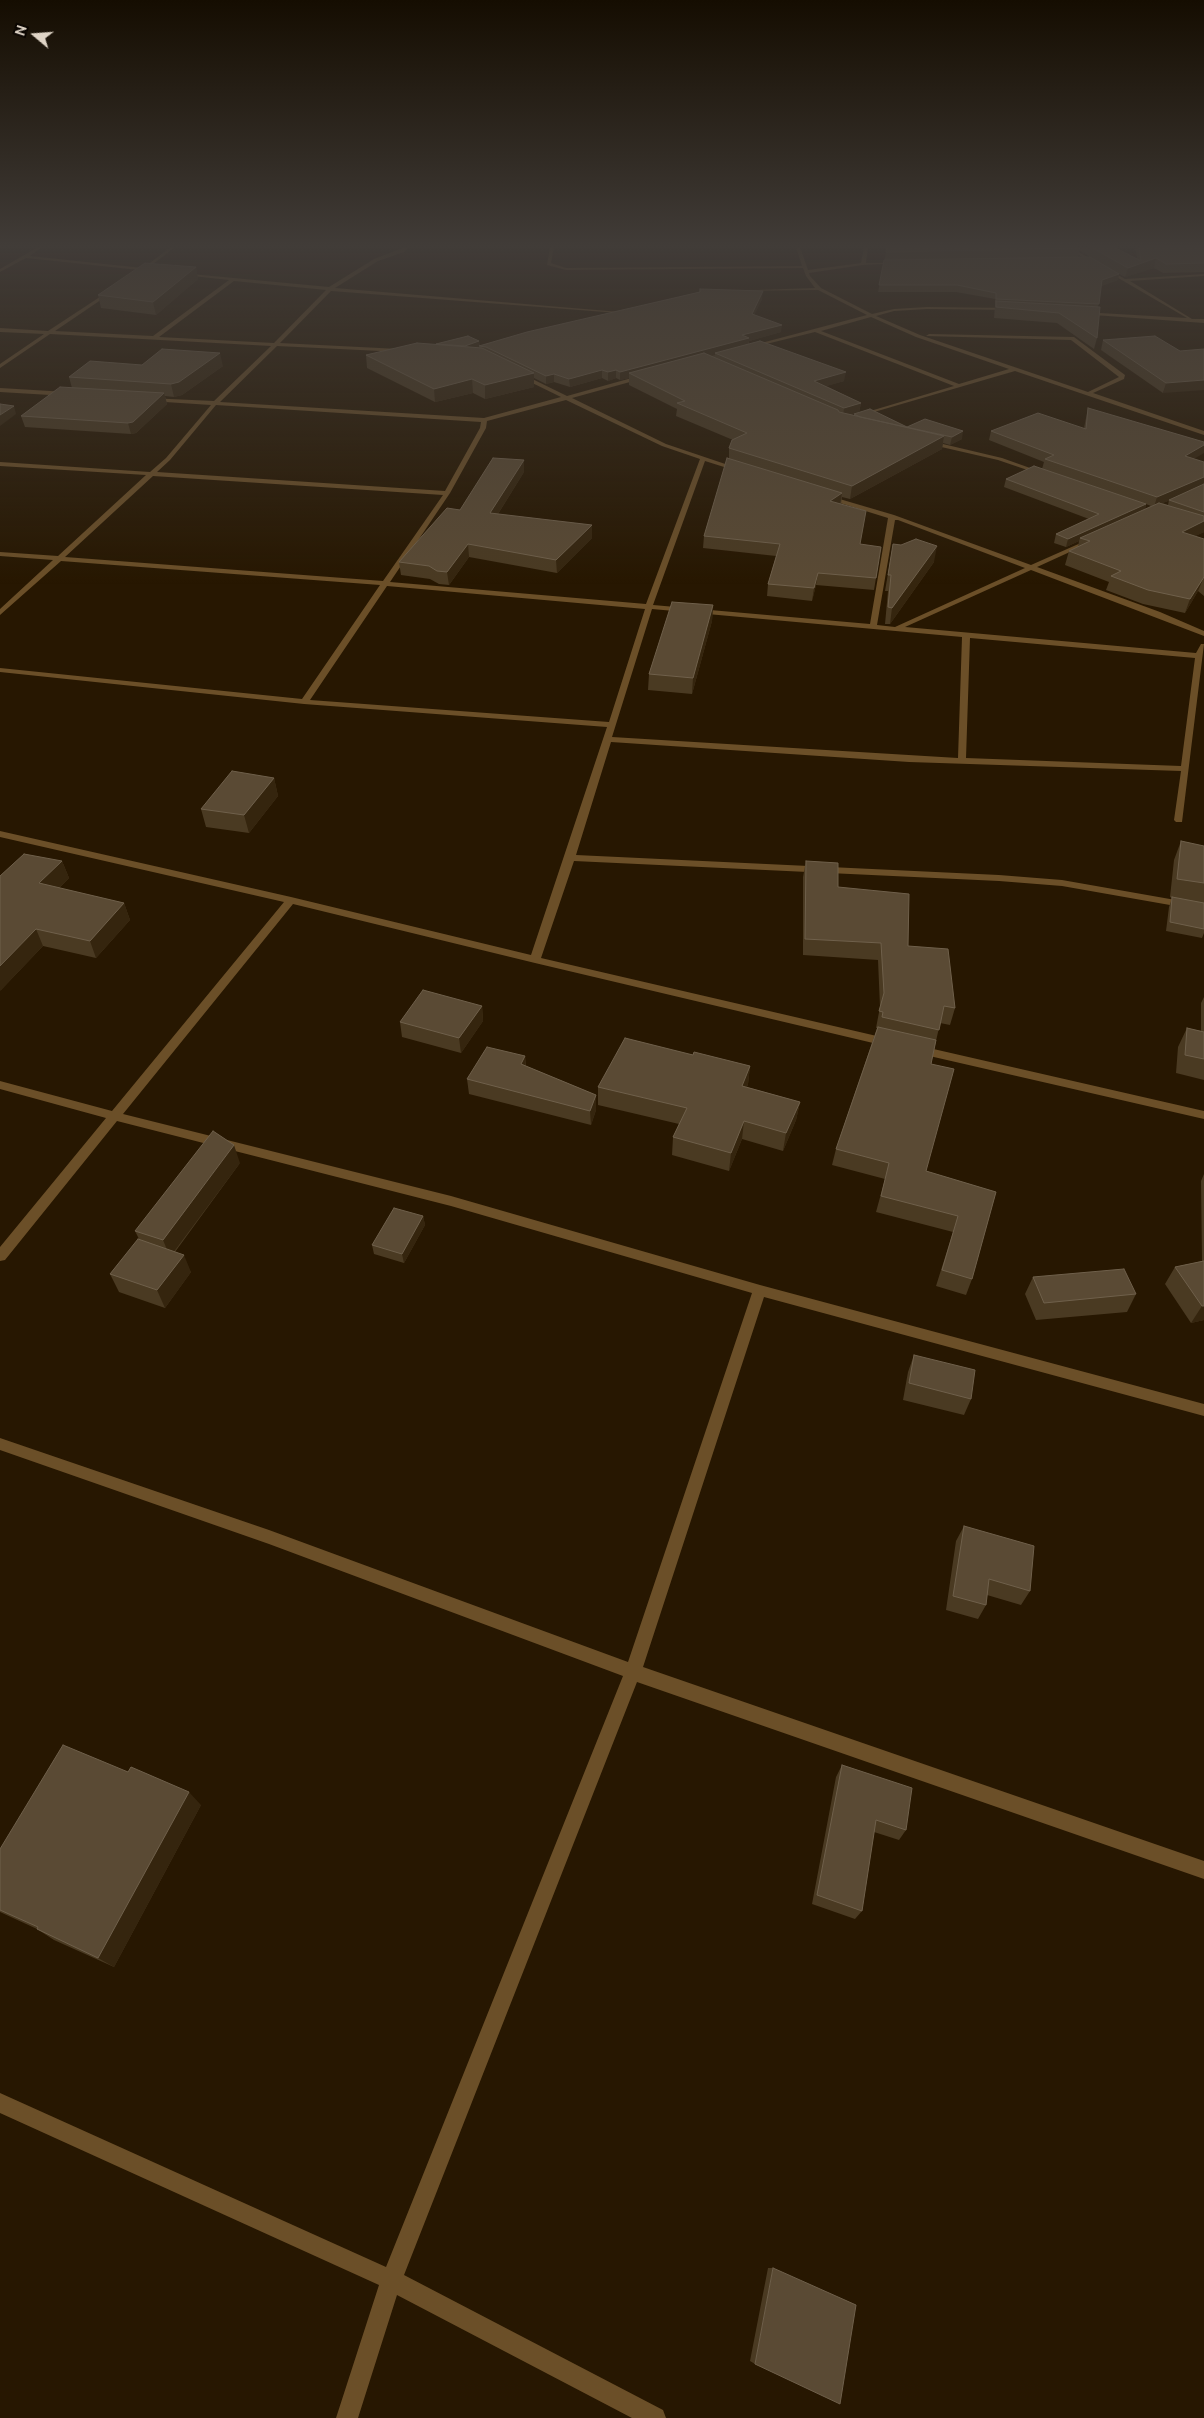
<!DOCTYPE html>
<html>
<head>
<meta charset="utf-8">
<style>
  body { margin:0 }
  #map { position:relative; width:1204px; height:2418px; overflow:hidden; background:#271701; font-family:Ubuntu,sans-serif }
  canvas { display:block }
  .north { position:absolute; left:10px; top:10px; width:50px; height:50px; -webkit-text-stroke:4px #0a0500; paint-order:stroke; rotate:288deg; font-size:14px; font-weight:700; line-height:20px; text-align:center; color:#dfd4c6 }
  .north::after { content:''; display:block; margin:auto; width:18px; height:22px; background:#dfd4c6; clip-path:polygon(50% 0,100% 100%,50% 72%,0 100%) }
</style>
</head>
<body>
<div id="map">
<canvas width="1204" height="2418"></canvas>
<div class="north">N</div>
</div>
<script>
const context = document.querySelector('canvas').getContext('2d');
context.lineJoin = 'round';
const poly = rows => new Path2D(rows.map(r => 'M' + r).join(''));
function fill(path, color) { context.fillStyle = color; context.fill(path, 'evenodd'); }
function stroke(path, color, width, dash) { context.strokeStyle = color; context.lineWidth = width; context.lineCap = dash ? 'butt' : 'round'; context.setLineDash(dash || []); context.stroke(path); }
fill(poly([
  [38,247,42,247,30,256,143,268,171,247,175,247,148,268,155,269,153,271,145,271,141,272,139,270,26,258,0,272,0,269,38,247],
  [405,247,409,247,404,252,378,261,335,288,620,312,618,313,331,291,280,343,399,349,401,352,277,346,220,402,484,418,561,397,518,376,518,374,522,374,567,396,646,374,648,377,572,398,666,444,743,470,740,472,705,461,653,605,870,624,888,518,824,498,823,497,826,495,894,515,1031,565,1092,538,1096,538,1096,540,1037,567,1160,612,1204,631,1204,636,1031,570,905,627,1196,653,1201,644,1204,644,1182,822,1176,822,1174,820,1181,771,909,762,611,742,576,855,999,875,1062,880,1204,905,1204,911,1062,886,999,881,574,861,541,958,894,1040,896,1043,890,1047,535,963,293,904,123,1114,451,1196,760,1285,1204,1404,1204,1416,764,1297,643,1667,1204,1861,1204,1879,637,1682,404,2275,663,2410,666,2418,632,2418,397,2295,358,2418,336,2418,379,2285,0,2113,0,2093,386,2267,623,1676,269,1544,0,1450,0,1438,269,1530,628,1662,752,1293,451,1206,117,1121,5,1260,0,1261,0,1247,106,1118,0,1089,0,1081,112,1111,284,902,0,837,0,831,291,897,531,955,607,727,304,704,0,672,0,668,302,699,380,585,61,561,0,615,0,609,53,560,0,556,0,552,58,556,146,475,0,466,0,462,150,472,166,458,211,405,150,401,148,398,214,401,271,346,50,334,0,368,0,364,44,334,0,332,0,328,48,331,112,289,114,291,55,331,153,336,229,280,183,275,181,273,329,287,374,259,405,247],
  [234,281,326,290,274,343,159,337,234,281],
  [566,400,662,446,700,459,646,604,390,582,450,493,486,428,487,421,566,400],
  [216,405,481,422,480,428,445,491,157,472,170,460,216,405],
  [153,476,443,495,383,581,65,557,153,476],
  [895,520,898,520,1025,568,895,627,877,625,895,520],
  [387,586,645,609,609,722,310,700,387,586],
  [652,609,962,637,958,758,612,737,652,609],
  [970,638,1195,658,1181,766,966,758,970,638],
  [550,247,554,247,551,263,566,268,802,266,796,247,800,247,808,270,861,263,864,247,868,247,866,263,903,263,863,265,809,273,810,276,821,288,872,314,894,309,927,307,1014,308,1012,310,927,309,894,311,876,316,920,335,1088,392,1119,377,1071,340,926,336,929,334,1074,337,1125,375,1124,379,1093,393,1204,431,1204,435,1015,371,857,417,857,415,954,386,815,332,750,348,750,346,867,315,818,290,727,291,815,288,806,276,803,268,566,270,547,265,550,247],
  [871,317,916,337,1009,369,959,384,821,331,871,317],
  [1065,247,1070,247,1125,279,1204,274,1204,276,1130,281,1192,319,1204,319,1204,323,1080,314,1082,312,1187,318,1065,247],
  [709,291,707,293,661,303,659,302,709,291],
  [0,388,67,392,70,394,67,396,0,392,0,388],
  [926,440,1002,458,1047,474,1042,475,998,460,924,443,926,440],
  [916,1045,1204,1111,1204,1119,912,1052,910,1049,916,1045]
]), '#6b4f28');
fill(poly([
  [887,247,1114,247,1137,259,1135,247,1204,247,1204,272,1163,273,1154,268,1125,277,1119,274,1118,280,1101,286,1098,307,1097,338,1094,349,1057,323,994,318,995,305,995,299,956,292,878,292],
  [1079,250,1090,257,1078,257],
  [196,267,198,279,156,315,101,308,98,295],
  [700,289,762,299,754,315,781,332,749,341,749,344,844,381,826,386,861,403,859,412,851,415,854,415,854,414,907,427,962,439,950,445,943,443,942,449,850,499,842,497,841,504,860,544,881,547,874,590,816,585,812,601,767,596,768,584,776,556,703,548,704,536,729,458,729,448,733,440,676,416,677,409,629,385,629,378,620,380,616,378,608,381,602,378,570,387,554,382,546,384,534,378,534,387,485,399,473,393,435,402,367,368,366,355,436,344,479,341,480,348,479,346,699,292],
  [1103,340,1180,351,1163,393,1101,350],
  [142,365,223,366,182,395,174,397,165,396,167,404,136,433,131,434,25,427,21,416,72,388,69,377],
  [1088,408,1194,459,1204,462,1204,532,1195,536,1204,539,1204,596,1198,591,1185,613,1143,604,1106,590,1109,582,1065,565,1069,551,1078,547,1079,541,1066,547,1054,543,1056,534,1089,519,1004,487,1006,479,1042,469,1044,462,989,440,991,431,1084,428],
  [1169,500,1168,505,1162,503,1171,500],
  [1146,504,1151,506,1145,509],
  [524,472,498,514,592,538,557,573,469,557,449,585,439,584,430,579,401,575,399,562,460,510],
  [893,544,934,562,890,624,885,624,888,591,885,591],
  [713,605,712,621,692,694,648,690,649,674],
  [274,778,278,796,249,833,206,827,201,809],
  [1181,841,1204,846,1204,933,1202,938,1166,931,1169,907,1172,898,1170,897,1174,860],
  [62,861,69,878,59,888,124,903,130,920,96,958,43,946,0,991],
  [806,861,838,887,908,946,955,1008,950,1025,940,1023,931,1064,926,1171,996,1192,972,1279,966,1295,936,1286,953,1232,876,1212,885,1179,832,1165,836,1149,877,1028,876,1028,880,1007,878,960,803,955,803,877],
  [1204,997,1204,1080,1176,1073,1178,1047,1187,1028,1201,1031,1201,1003],
  [482,1006,483,1021,461,1053,402,1037,400,1022],
  [693,1055,750,1066,748,1084,747,1087,800,1102,796,1120,783,1151,742,1139,729,1171,672,1155,673,1137,679,1124,598,1105,598,1087],
  [525,1056,526,1066,596,1095,596,1110,591,1125,469,1094,467,1079],
  [240,1163,175,1252,191,1272,165,1308,119,1292,110,1274,139,1239,135,1231],
  [1204,1174,1204,1320,1191,1323,1165,1284,1175,1267,1202,1261,1201,1181],
  [423,1216,425,1225,404,1263,374,1254,372,1245],
  [1033,1277,1136,1294,1127,1312,1036,1320,1025,1294],
  [914,1355,971,1399,964,1415,903,1400,908,1372],
  [964,1526,1030,1591,1021,1605,987,1595,986,1605,978,1619,946,1610,956,1541],
  [842,1765,906,1830,899,1840,874,1832,862,1911,855,1919,812,1904,836,1777],
  [201,1805,114,1967,54,1940,37,1929,0,1912,0,1849],
  [768,2268,773,2268,755,2364,750,2361]
]), '#4a3a22');
fill(poly([
  [1156,258,1154,268,1125,277,1128,268],
  [196,267,198,279,156,315,153,302],
  [1119,274,1118,280,1100,286,1102,280],
  [763,291,762,299,751,321,752,314],
  [782,325,781,332,749,341,748,346,715,353,715,355,636,376,629,373,629,378,620,380,620,372,742,335],
  [479,341,479,348,465,346],
  [220,353,223,366,182,395,174,397,171,384],
  [602,370,602,378,570,387,569,379],
  [616,370,616,378,608,381,608,372],
  [846,372,844,381,813,390,814,381],
  [534,373,534,387,485,399,485,385],
  [554,374,554,382,546,384,546,376],
  [472,379,473,393,435,402,434,389],
  [1204,380,1204,390,1163,393,1166,383],
  [164,393,167,404,136,433,131,434,128,423],
  [861,403,859,412,843,417,844,408],
  [14,406,16,414,0,426,0,415],
  [963,431,962,439,950,445,952,437],
  [944,436,942,449,850,499,852,486],
  [1204,445,1204,453,1182,466,1185,456],
  [524,460,524,472,491,525,490,513],
  [1204,477,1204,485,1154,507,1157,497],
  [842,493,840,505,830,501],
  [1146,504,1144,512,1080,538,1079,541,1066,547,1068,539],
  [1204,521,1204,532,1177,545,1182,532],
  [592,525,592,538,557,573,556,560],
  [468,544,469,557,449,585,447,572],
  [937,546,934,562,890,624,892,608],
  [818,573,816,585,812,601,814,588],
  [1204,577,1198,591,1185,613,1190,599],
  [713,605,712,621,692,694,693,678],
  [274,778,278,796,249,833,244,815],
  [62,861,69,878,46,900,39,883],
  [124,903,130,920,96,958,90,941],
  [36,929,43,946,0,991,0,966],
  [482,1006,483,1021,461,1053,459,1038],
  [525,1056,526,1071,521,1064],
  [750,1066,748,1084,740,1104,742,1086],
  [596,1095,596,1110,591,1125,590,1111],
  [800,1102,796,1120,783,1151,786,1133],
  [744,1121,742,1139,729,1171,731,1153],
  [234,1145,240,1163,170,1257,163,1240],
  [423,1216,425,1225,404,1263,402,1254],
  [184,1255,191,1272,165,1308,157,1290],
  [1202,1306,1204,1306,1204,1320,1191,1323],
  [189,1792,201,1805,114,1967,98,1958]
]), '#35250e');
const building = poly([
  [887,247,1078,247,1080,248,886,252,887,247],
  [1091,247,1114,247,1141,261,1139,247,1204,247,1204,263,1166,264,1156,258,1128,268,1091,247],
  [1090,257,1119,274,1102,280,1099,304,996,299,996,293,957,285,879,285,884,260,1090,257],
  [145,263,196,267,153,302,98,295,145,263],
  [700,289,763,291,752,314,782,325,742,335,749,338,620,372,616,370,608,372,602,370,569,379,554,374,546,376,486,347,479,346,527,332,700,292,700,289],
  [996,301,1100,307,1097,338,1059,313,996,307,996,301],
  [468,336,479,341,465,346,436,344,468,336],
  [1155,336,1180,351,1204,349,1204,380,1166,383,1103,340,1155,336],
  [760,341,846,372,814,381,861,403,844,408,715,353,760,341],
  [417,343,482,348,534,373,485,385,472,379,434,389,366,355,417,343],
  [162,349,220,353,179,382,171,384,69,377,90,361,142,365,162,349],
  [704,353,838,410,839,412,944,436,852,486,729,448,732,440,747,433,677,403,685,401,629,373,704,353],
  [60,387,164,393,133,422,128,423,21,416,60,387],
  [0,404,14,406,0,415,0,404],
  [1088,408,1204,442,1204,445,1185,456,1204,462,1204,477,1157,497,1045,459,1054,455,991,431,1038,413,1086,429,1088,408],
  [870,409,907,427,925,419,963,431,952,437,860,417,854,414,870,409],
  [493,458,524,460,490,513,592,525,556,560,468,544,447,572,437,571,429,566,399,562,447,508,460,510,493,458],
  [727,458,842,493,830,501,866,511,860,544,881,547,876,578,818,573,814,588,768,584,780,544,704,536,727,458],
  [1034,466,1146,504,1068,539,1056,534,1099,514,1006,479,1034,466],
  [1204,484,1204,512,1169,500,1204,484],
  [1159,503,1204,516,1204,521,1182,532,1204,539,1204,578,1204,577,1190,599,1148,590,1111,576,1121,571,1069,551,1090,541,1080,538,1159,503],
  [916,539,937,546,892,608,888,607,891,575,888,575,893,544,901,545,916,539],
  [672,602,713,605,693,678,649,674,672,602],
  [232,771,274,778,244,815,201,809,232,771],
  [1181,841,1204,846,1204,883,1177,879,1181,841],
  [24,854,62,861,39,883,124,903,90,941,36,929,0,966,0,876,24,854],
  [806,861,838,863,838,887,909,894,908,946,948,949,955,1008,944,1006,939,1030,882,1017,883,1012,879,1011,884,993,881,943,805,939,806,861],
  [1172,897,1204,903,1204,929,1170,922,1172,897],
  [423,990,482,1006,459,1038,400,1022,423,990],
  [878,1027,936,1040,931,1064,954,1069,926,1171,996,1192,972,1279,942,1270,958,1216,881,1196,889,1163,836,1149,878,1027],
  [1187,1028,1204,1032,1204,1059,1185,1055,1187,1028],
  [625,1038,693,1055,694,1052,750,1066,742,1086,800,1102,786,1133,744,1121,731,1153,673,1137,687,1108,598,1087,625,1038],
  [487,1047,525,1056,521,1064,596,1095,590,1111,467,1079,487,1047],
  [213,1131,234,1145,163,1240,135,1231,213,1131],
  [394,1208,423,1216,402,1254,372,1245,394,1208],
  [138,1239,184,1255,157,1290,110,1274,138,1239],
  [1204,1261,1204,1306,1202,1306,1175,1267,1204,1261],
  [1124,1269,1136,1294,1044,1303,1033,1277,1124,1269],
  [914,1355,975,1370,971,1399,909,1383,914,1355],
  [964,1526,1034,1546,1030,1591,989,1579,986,1605,953,1596,964,1526],
  [63,1745,128,1772,131,1767,189,1792,98,1958,37,1929,38,1927,0,1910,0,1849,63,1745],
  [842,1765,912,1788,906,1830,876,1820,862,1911,817,1895,842,1765],
  [773,2268,856,2305,840,2404,755,2364,773,2268]
]);
fill(building, '#5a4a34');
stroke(building, '#6f604b', 1);
const sky = context.createLinearGradient(0, 0, 0, 585);
sky.addColorStop(0, '#150d01');
sky.addColorStop(0.42, '#413c38');
sky.addColorStop(1, '#413c3800');
context.fillStyle = sky;
context.fillRect(0, 0, 1204, 585);
</script>
</body>
</html>
